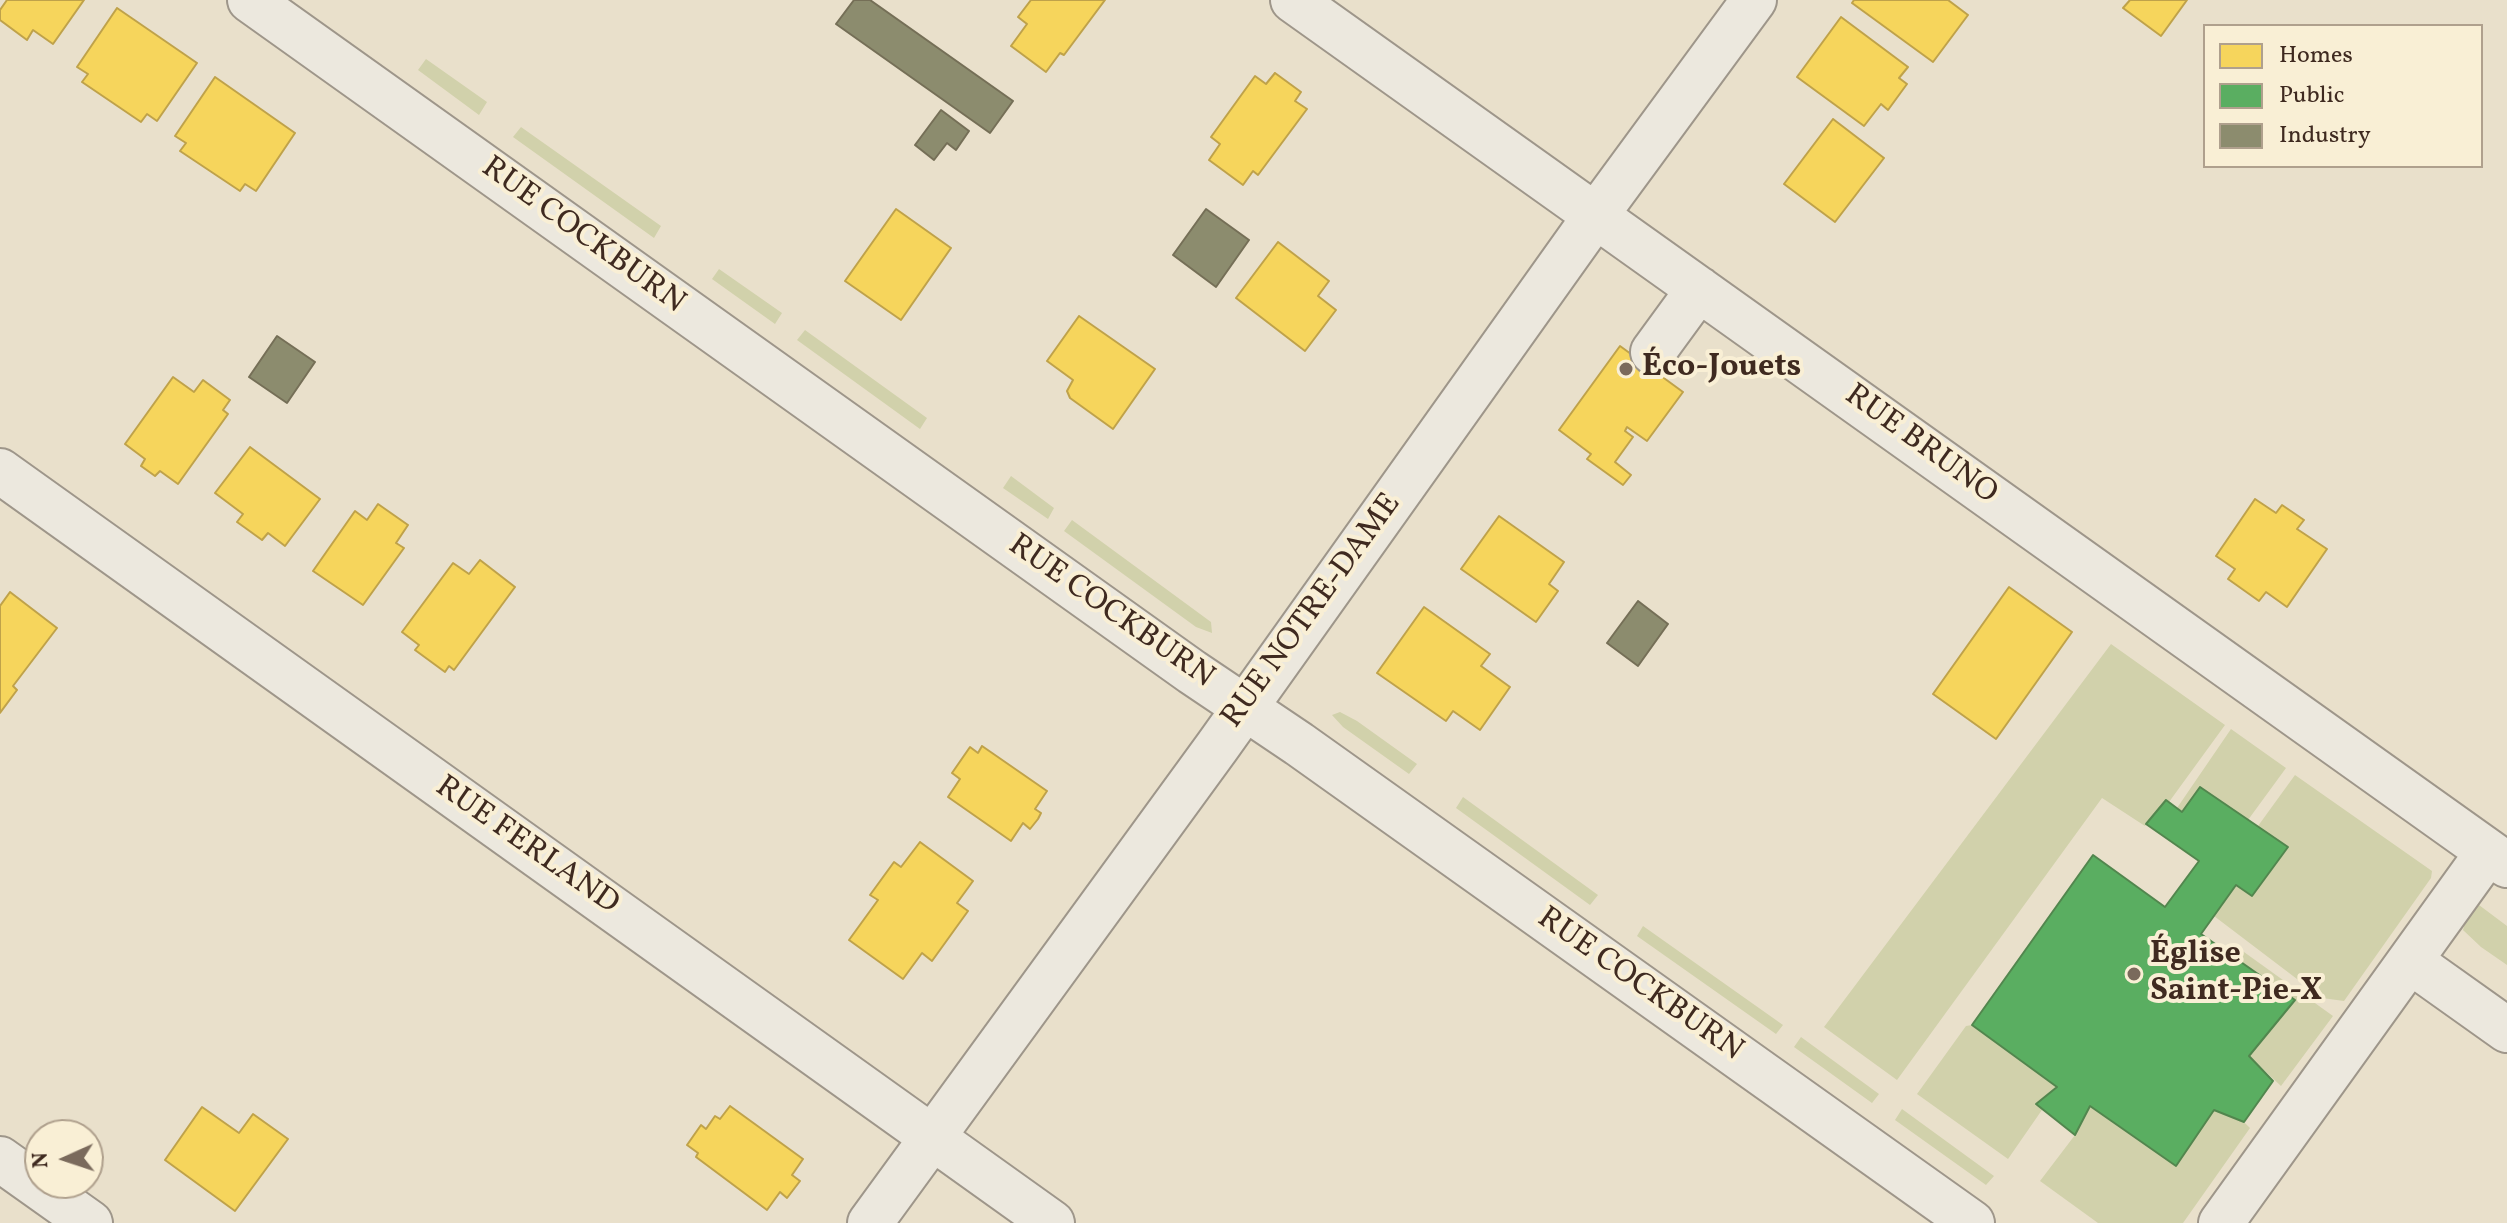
<!DOCTYPE html>
<html>
<head>
<meta charset="utf-8">
<style>
  body { margin:0 }
  #map { position:relative; width:2507px; height:1223px; overflow:hidden; background:#e9e0cb; font-family:Vollkorn,serif }
  canvas { display:block }
  .legend { position:absolute; left:2203px; top:24px; width:280px; height:144px; box-sizing:border-box; background:#f9efd5; border:2px solid #afa08d; margin:0; padding:10px 14px; list-style:none; font-size:24px; color:#3f2a20 }
  .legend li { display:flex; align-items:center; gap:16px; height:40px }
  .legend b { width:40px; border:2px solid #afa08d }
  .north { position:absolute; left:24px; top:1119px; width:80px; height:80px; box-sizing:border-box; background:#f9efd5; border:2px solid #afa08d; border-radius:50%; rotate:267deg; font-size:22px; font-weight:700; line-height:32px; text-align:center; color:#3f2a20 }
  .north::after { content:''; display:block; margin:auto; width:28px; height:36px; background:#7a6a5c; clip-path:polygon(50% 0,100% 100%,50% 72%,0 100%) }
</style>
</head>
<body>
<div id="map">
<canvas width="2507" height="1223"></canvas>
<ul class="legend">
<li><b style="height:22px;background:#f6d55c"></b>Homes</li>
<li><b style="height:22px;background:#5aae61"></b>Public</li>
<li><b style="height:22px;background:#8c8c6e"></b>Industry</li>
</ul>
<div class="north">N</div>
</div>
<script>
const context = document.querySelector('canvas').getContext('2d');
context.lineJoin = 'round';
function fill(path, color) { context.fillStyle = color; context.fill(path, 'evenodd'); }
const poly = rows => new Path2D(rows.map(r => 'M' + r).join(''));
function stroke(path, color, width, dash) { context.strokeStyle = color; context.lineWidth = width; context.lineCap = dash ? 'butt' : 'round'; context.setLineDash(dash || []); context.stroke(path); }
function label(font, color, halo, rows, align = 'center') {
  context.font = font + ' Vollkorn,serif'; context.lineWidth = 8; context.setLineDash([]); context.textBaseline = 'middle'; context.strokeStyle = halo; context.fillStyle = color; for (const [text, x, y, turn = 0] of rows) {
    context.save(); context.translate(x, y); context.rotate((+turn || 0) * Math.PI / 180); context.textAlign = isNaN(turn) ? turn : align; if (halo) context.strokeText(text, 0, 0); context.fillText(text, 0, 0); context.restore();
  }
}
fill(poly([
  [426,59,487,102,479,115,418,70],
  [521,127,661,226,654,238,513,137],
  [719,269,782,313,775,324,712,279],
  [805,330,927,418,920,429,797,340],
  [1011,476,1054,508,1048,519,1003,488],
  [1072,520,1211,622,1212,633,1196,627,1064,531],
  [2111,644,2225,725,2169,802,2165,801,2145,826,2102,798,1897,1080,1824,1027],
  [1340,712,1357,721,1417,764,1409,774,1343,727,1332,715],
  [2231,729,2286,768,2248,820,2201,788,2182,812,2177,808],
  [2295,775,2432,871,2431,878,2344,1001,2322,998,2214,916,2236,885,2253,895,2288,848,2258,826],
  [1463,797,1598,895,1590,905,1456,808],
  [2479,905,2507,926,2507,965,2481,947,2463,930,2465,923],
  [1643,926,1783,1025,1776,1034,1637,936],
  [2237,947,2333,1016,2281,1086,2249,1056,2294,1000,2223,949],
  [1972,1025,2057,1087,2036,1103,2044,1107,2008,1159,1917,1094,1966,1026],
  [1801,1037,1879,1094,1872,1103,1794,1047],
  [2090,1106,2176,1165,2214,1110,2244,1122,2250,1128,2183,1223,2098,1223,2040,1181,2075,1135],
  [1902,1109,1994,1176,1986,1185,1895,1120]
]), '#d1d1ab');
const homes = poly([
  [7,0,84,0,53,44,33,30,27,40,0,20,0,10,7,0],
  [1031,0,1105,0,1064,55,1060,53,1046,72,1011,46,1027,24,1018,17,1031,0],
  [1854,0,1948,0,1968,15,1933,62,1852,3,1854,0],
  [2130,0,2187,0,2161,36,2123,8,2130,0],
  [117,8,197,63,157,121,147,114,141,122,82,82,88,74,77,67,117,8],
  [1841,17,1908,67,1899,78,1907,84,1888,110,1881,104,1864,126,1797,77,1841,17],
  [1275,73,1301,92,1295,101,1307,109,1258,175,1253,171,1243,185,1209,160,1220,144,1211,137,1255,76,1266,84,1275,73],
  [215,77,295,133,256,191,245,184,240,191,180,151,186,143,175,136,215,77],
  [1833,119,1884,158,1835,222,1784,184,1833,119],
  [896,209,951,248,901,320,845,281,896,209],
  [1278,242,1329,281,1318,296,1336,310,1305,351,1236,298,1278,242],
  [1079,316,1155,369,1113,429,1070,398,1067,391,1073,380,1047,361,1079,316],
  [1620,346,1683,392,1647,441,1627,427,1625,431,1633,437,1615,462,1631,475,1623,485,1587,459,1591,454,1559,430,1620,346],
  [173,377,194,392,203,380,230,400,223,410,228,414,178,484,160,471,155,476,141,466,145,459,125,444,173,377],
  [250,447,320,499,285,546,268,533,262,540,244,527,237,522,243,514,215,493,250,447],
  [2255,499,2276,513,2282,505,2304,520,2297,529,2327,549,2287,607,2266,592,2259,601,2228,579,2235,569,2216,556,2255,499],
  [378,504,408,525,396,543,404,548,363,605,313,571,355,511,367,520,378,504],
  [1499,516,1564,562,1549,584,1558,591,1536,622,1461,569,1499,516],
  [480,560,515,587,454,670,449,666,445,672,415,650,419,645,402,632,453,563,469,574,480,560],
  [2009,587,2072,632,1996,739,1933,694,2009,587],
  [10,592,57,628,13,686,17,690,0,713,0,606,10,592],
  [1424,607,1490,654,1481,666,1510,687,1480,730,1453,711,1446,721,1377,673,1424,607],
  [982,746,1047,791,1035,809,1041,813,1038,819,1030,829,1023,823,1011,841,948,797,960,779,952,773,970,747,978,753,982,746],
  [920,842,973,881,957,903,968,911,932,961,922,953,903,979,849,940,878,900,870,895,894,862,901,867,920,842],
  [730,1106,803,1159,792,1175,800,1181,787,1198,780,1192,767,1210,696,1157,698,1153,687,1145,701,1125,706,1129,715,1116,720,1119,730,1106],
  [202,1107,239,1133,253,1114,288,1139,235,1211,165,1160,202,1107]
]);
fill(homes, '#f6d55c');
stroke(homes, '#bfa24a', 2);
const public = poly([
  [2200,787,2288,847,2252,896,2236,885,2201,934,2295,1000,2249,1056,2273,1081,2244,1122,2214,1110,2176,1166,2090,1106,2075,1135,2036,1104,2057,1087,1972,1025,2093,855,2165,907,2199,861,2146,824,2166,800,2182,812,2200,787]
]);
fill(public, '#5aae61');
stroke(public, '#52864e', 2);
const industry = poly([
  [854,0,870,0,1013,101,990,133,836,24,854,0],
  [941,110,969,131,956,150,947,143,934,160,915,145,941,110],
  [1206,209,1249,240,1216,287,1173,255,1206,209],
  [277,336,315,362,287,403,249,377,277,336],
  [1638,601,1668,624,1638,666,1607,643,1638,601]
]);
fill(industry, '#8c8c6e');
stroke(industry, '#756f57', 2);
const minor = poly([
  [250,0,1192,672,1299,744,1972,1223],
  [1293,0,2507,865],
  [1653,352,1699,289],
  [0,471,1052,1223],
  [2410,961,2507,1030],
  [0,1159,90,1223],
  [870,1223,1217,747,1596,215,1754,0],
  [2221,1223,2488,852]
]);
stroke(minor, '#9e968a', 48);
stroke(minor, '#ece8de', 44);
for (const [x, y, r, color] of [
  [1626,369,8,"#7a6a5c"],
  [2134,974,8,"#7a6a5c"]
]) { const dot = new Path2D(); dot.arc(x, y, r, 0, 2 * Math.PI); context.fillStyle = color; context.fill(dot); stroke(dot, '#f9efd5', 3); }
label('32px', '#3f2a20', '#f9efd5', [
  ["RUE COCKBURN",582,237,36],
  ["RUE BRUNO",1920,446,36],
  ["RUE NOTRE-DAME",1313,612,-54],
  ["RUE COCKBURN",1110,613,35],
  ["RUE FERLAND",526,847,35],
  ["RUE COCKBURN",1639,986,35]
]);
label('bold 32px', '#3f2a20', '#f9efd5', [
  ["Éco-Jouets",1642,369],
  ["Église",2150,956],
  ["Saint-Pie-X",2150,993]
], 'left');
</script>
</body>
</html>
